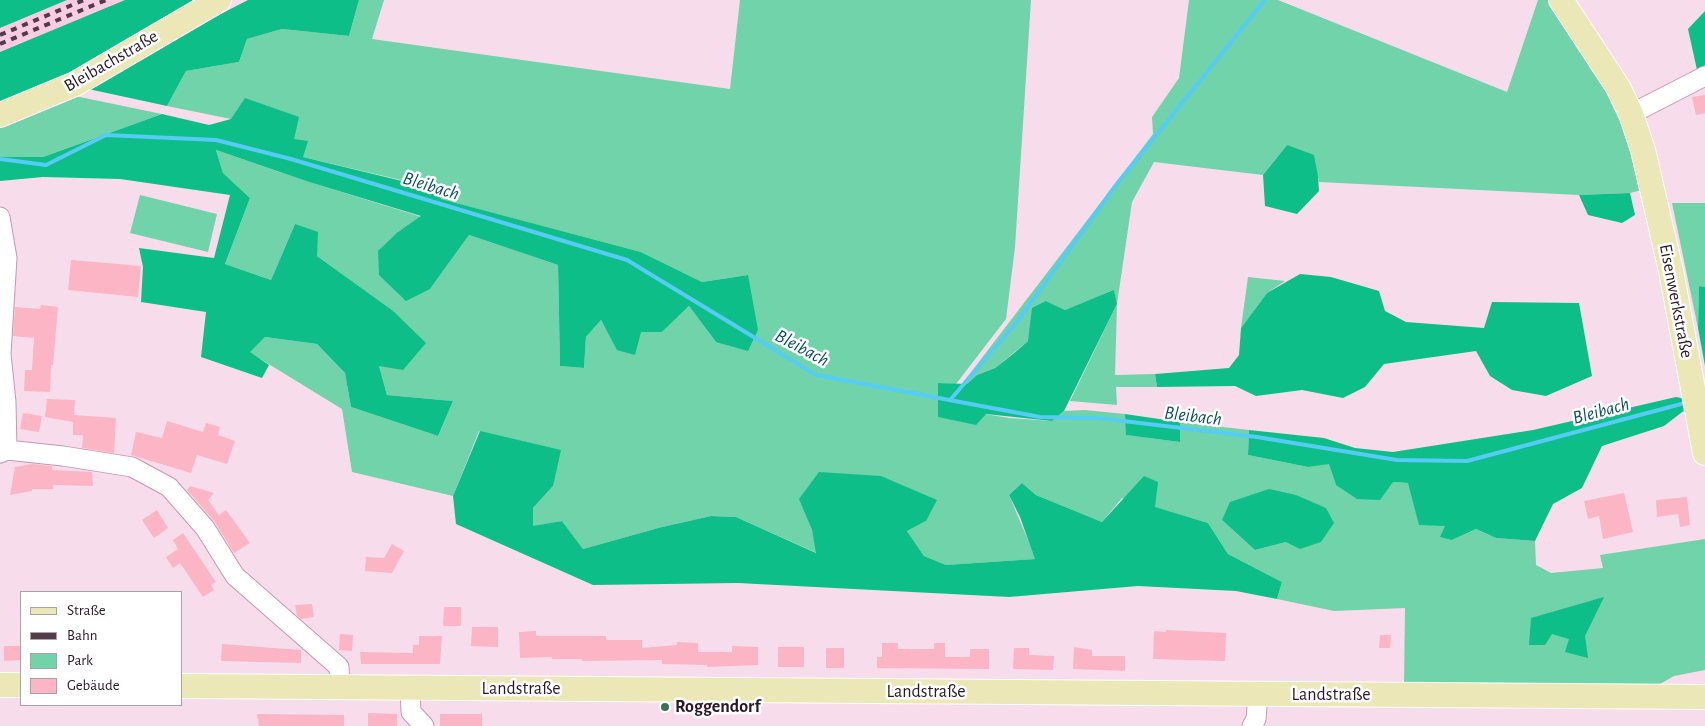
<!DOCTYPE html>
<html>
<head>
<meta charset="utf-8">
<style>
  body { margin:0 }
  #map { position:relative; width:1705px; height:726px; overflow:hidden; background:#f7ddeb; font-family:"Alegreya Sans",sans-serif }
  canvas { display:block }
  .legend { position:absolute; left:20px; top:591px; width:162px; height:115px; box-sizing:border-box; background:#fff; border:1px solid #aba2a8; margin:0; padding:6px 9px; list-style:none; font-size:15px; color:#2e1725 }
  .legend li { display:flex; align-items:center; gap:10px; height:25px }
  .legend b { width:25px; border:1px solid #aba2a8 }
</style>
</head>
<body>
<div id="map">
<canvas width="1705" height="726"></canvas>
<ul class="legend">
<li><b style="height:6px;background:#ece7b6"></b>Straße</li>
<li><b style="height:6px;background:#523a48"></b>Bahn</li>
<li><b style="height:14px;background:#70d3a9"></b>Park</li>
<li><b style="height:14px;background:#fcb5c5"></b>Gebäude</li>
</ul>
</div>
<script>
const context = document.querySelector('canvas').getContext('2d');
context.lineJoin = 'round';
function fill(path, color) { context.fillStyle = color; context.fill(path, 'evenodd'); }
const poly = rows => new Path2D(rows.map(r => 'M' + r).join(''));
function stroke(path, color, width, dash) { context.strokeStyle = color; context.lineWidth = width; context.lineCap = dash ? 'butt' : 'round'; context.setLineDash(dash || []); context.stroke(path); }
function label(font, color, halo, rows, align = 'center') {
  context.font = font + ' "Alegreya Sans",sans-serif'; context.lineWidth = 5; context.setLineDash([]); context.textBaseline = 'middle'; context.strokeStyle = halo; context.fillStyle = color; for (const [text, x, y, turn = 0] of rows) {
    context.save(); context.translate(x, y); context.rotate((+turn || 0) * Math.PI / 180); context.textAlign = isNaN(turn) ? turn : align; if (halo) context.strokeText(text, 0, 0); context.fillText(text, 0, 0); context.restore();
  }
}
fill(poly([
  [67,0,125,0,0,52,0,28]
]), '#f8cde4');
fill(poly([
  [359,0,384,0,372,39,730,89,740,0,1031,0,1015,247,1006,319,956,384,938,383,985,414,1009,418,1052,421,1064,411,1085,410,1125,414,1127,435,1180,442,1180,422,1249,430,1248,455,1308,467,1329,463,1336,485,1393,482,1408,483,1445,526,1452,540,1476,529,1496,538,1535,541,1536,565,1551,573,1603,568,1600,555,1705,539,1705,670,1674,676,1660,684,1633,686,1404,687,1405,608,1334,611,1277,599,1282,582,1228,554,1208,523,1122,498,1102,522,1036,495,1022,483,1009,495,1036,559,946,565,924,556,907,531,926,521,800,499,812,530,817,553,736,517,711,516,662,527,583,549,562,521,532,527,533,508,553,486,479,431,453,496,352,472,342,409,249,352,265,337,317,344,345,373,351,407,438,436,453,401,387,395,379,366,392,310,317,256,295,224,271,280,225,264,250,198,223,173,216,150,309,182,422,217,398,232,430,289,469,235,558,265,560,366,584,368,586,337,601,320,617,349,641,332,662,332,689,306,716,342,748,275,702,282,641,252,440,199,435,188,303,157,294,139,231,119,167,106,186,71,239,62,247,39,282,29,349,36],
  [1222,520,1321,542,1286,542,1255,550],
  [1189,0,1278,0,1507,92,1538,0,1551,0,1620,108,1646,189,1630,193,1579,195,1319,182,1318,176,1287,145,1263,175,1154,162,1132,202,1117,304,1115,375,1155,374,1157,387,1116,387,1117,405,1070,401,1117,304,1114,291,1065,310,1046,301,1028,341,995,368,977,375,967,384,962,384,1153,134,1152,117,1179,78],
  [70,95,162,114,43,157,0,157,0,126],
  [140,195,217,214,208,252,130,233],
  [1672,203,1705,203,1705,287,1699,286,1698,328],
  [1248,277,1285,281,1267,293,1241,328]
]), '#70d3a9');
fill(poly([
  [0,0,67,0,0,28],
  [125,0,194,0,89,63,26,94,0,102,0,52],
  [248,0,359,0,349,36,282,29,247,39,239,62,186,71,167,106,79,87],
  [1705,11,1705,65,1697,70,1688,29],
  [245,98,299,117,294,139,308,141,303,157,435,189,441,199,641,252,702,282,748,275,758,330,748,351,716,342,689,306,662,332,641,332,635,355,617,350,601,320,586,337,584,368,560,366,558,265,469,235,430,289,406,301,379,275,378,251,398,232,421,216,309,182,216,150,223,173,250,198,225,264,271,280,295,224,318,232,317,256,392,310,426,343,403,370,379,366,387,395,453,401,438,436,351,407,345,373,317,344,265,337,250,352,269,365,262,378,201,357,206,312,141,302,143,267,139,248,214,258,230,195,120,179,43,177,0,181,0,157,43,157,162,114,209,125,231,119],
  [1287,145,1314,155,1318,176,1319,191,1297,214,1265,206,1263,175],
  [1630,193,1635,215,1622,223,1588,215,1579,195],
  [1300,274,1331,277,1379,291,1385,311,1406,322,1484,328,1492,302,1579,303,1592,376,1546,396,1512,390,1490,376,1476,351,1384,364,1365,387,1343,398,1302,390,1256,396,1235,386,1157,387,1155,374,1229,368,1239,355,1241,328,1267,293],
  [1699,286,1705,287,1705,366,1698,328],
  [1114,290,1117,304,1064,411,1052,421,986,414,976,425,938,417,938,383,967,384,977,375,995,368,1013,354,1028,341,1032,308,1046,301,1065,310],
  [1676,397,1686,399,1690,406,1664,426,1602,446,1582,488,1553,504,1535,541,1496,538,1476,529,1452,540,1440,537,1445,526,1419,525,1408,483,1393,482,1380,500,1357,499,1336,485,1329,464,1308,467,1248,455,1249,430,1324,438,1355,448,1393,452,1533,430],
  [1125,414,1180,422,1180,442,1126,435],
  [480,431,561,450,553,486,533,508,533,526,562,521,583,549,662,527,711,516,736,517,816,553,812,530,799,499,819,472,881,476,937,500,926,521,907,531,924,556,946,565,1035,559,1020,517,1009,495,1022,483,1036,495,1102,522,1144,476,1158,482,1155,507,1208,523,1228,554,1282,582,1277,599,1236,591,1138,586,1009,597,738,583,593,585,456,524,453,496],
  [1269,489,1296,495,1326,508,1334,523,1321,542,1300,549,1286,542,1255,550,1222,520,1230,502],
  [1604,597,1585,636,1588,658,1565,652,1569,639,1552,634,1545,645,1529,645,1531,618]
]), '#0dbe88');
stroke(poly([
  [0,159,46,165,106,135,216,140,291,159,627,260,816,375,1040,417,1098,418,1257,437,1397,460,1467,461,1685,403],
  [951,399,1016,323,1116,185,1265,0]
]), '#55ccf4', 4);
fill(poly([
  [1705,95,1705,113,1696,115,1692,97],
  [71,260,141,266,138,297,68,290],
  [41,305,58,307,53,365,51,365,50,392,24,391,25,370,32,370,34,338,13,336,15,307,40,309],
  [47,399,75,400,74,415,116,418,114,453,82,448,83,435,73,435,73,422,45,417],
  [23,413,42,416,39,432,20,429],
  [167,421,203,432,206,423,220,427,218,435,235,441,227,464,197,455,191,473,131,455,136,432,162,438],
  [32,464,52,466,52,470,92,472,93,486,53,485,53,489,32,489,32,491,10,495,15,467],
  [190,486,214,493,208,500,219,515,226,510,250,543,234,553,214,521,187,490],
  [1624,493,1633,532,1603,539,1599,516,1588,519,1584,501],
  [1687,497,1690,525,1680,527,1678,514,1657,517,1656,500],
  [157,510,168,528,154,538,142,520],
  [183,533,216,582,211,585,214,590,203,597,180,563,173,568,166,557,178,549,173,540],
  [392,544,404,551,392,573,365,571,366,557,384,558],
  [312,604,314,617,301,619,297,615,295,605],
  [444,607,461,607,461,626,443,626],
  [472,627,498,627,498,647,471,646],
  [1166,630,1226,633,1225,661,1153,659,1154,631,1166,632],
  [536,631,536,636,606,636,606,640,642,640,642,648,677,645,677,642,698,643,698,652,732,652,732,646,758,647,758,665,707,667,707,665,662,664,662,660,582,661,582,659,552,659,552,657,520,658,519,632],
  [340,634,353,635,352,651,339,650],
  [1380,635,1391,635,1390,648,1379,648],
  [419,636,442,636,440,664,361,664,360,652,413,653,413,645,419,645],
  [882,643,898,643,898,649,934,649,934,643,945,643,945,657,970,657,970,649,989,649,989,669,877,668,877,657,882,657],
  [222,644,301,650,301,663,221,661],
  [4,646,21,646,21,660,4,661],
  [778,647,804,647,804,667,778,667],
  [1074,647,1092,650,1092,656,1125,656,1125,671,1073,669],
  [826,648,844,648,844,668,826,668],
  [1014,648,1029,648,1029,655,1054,656,1053,670,1013,669],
  [368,713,397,714,397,726,368,726],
  [257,714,344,715,344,726,259,726],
  [440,714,482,714,482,726,440,726]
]), '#fcb5c5');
const minor = poly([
  [1631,114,1705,76],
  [0,217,7,258,1,354,6,402,7,450],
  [0,453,7,450,63,456,132,467,169,487,205,528,235,576,339,667,340,688],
  [410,689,411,712,424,726],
  [1252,726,1256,719,1258,694]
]);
const major = poly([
  [1561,0,1618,87,1631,114,1643,150,1671,271,1705,453],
  [0,115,75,84,219,0],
  [0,685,21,685],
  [181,686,1705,697]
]);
stroke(minor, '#ce92b4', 21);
stroke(major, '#fff', 26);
stroke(minor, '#fff', 19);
stroke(major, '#ece7b6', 24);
stroke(poly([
  [0,35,84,0],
  [0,44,106,0]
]), '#523a48', 4, [6, 6]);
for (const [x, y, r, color] of [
  [665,707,5,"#387058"]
]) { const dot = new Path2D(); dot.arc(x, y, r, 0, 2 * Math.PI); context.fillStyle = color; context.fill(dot); stroke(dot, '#fff', 2); }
label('18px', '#2e1725', '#fff', [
  ["Bleibachstraße",111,61,-30],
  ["Eisenwerkstraße",1676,301,79],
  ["Landstraße",521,689],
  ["Landstraße",926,692],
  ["Landstraße",1331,695]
]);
label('bold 18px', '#2e1725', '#fff', [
  ["Roggendorf",675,707]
], 'left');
label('italic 19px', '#074f63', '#fff', [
  ["Bleibach",431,186,17],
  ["Bleibach",802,348,28],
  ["Bleibach",1601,411,-15],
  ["Bleibach",1193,416,7]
]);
</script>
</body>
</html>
